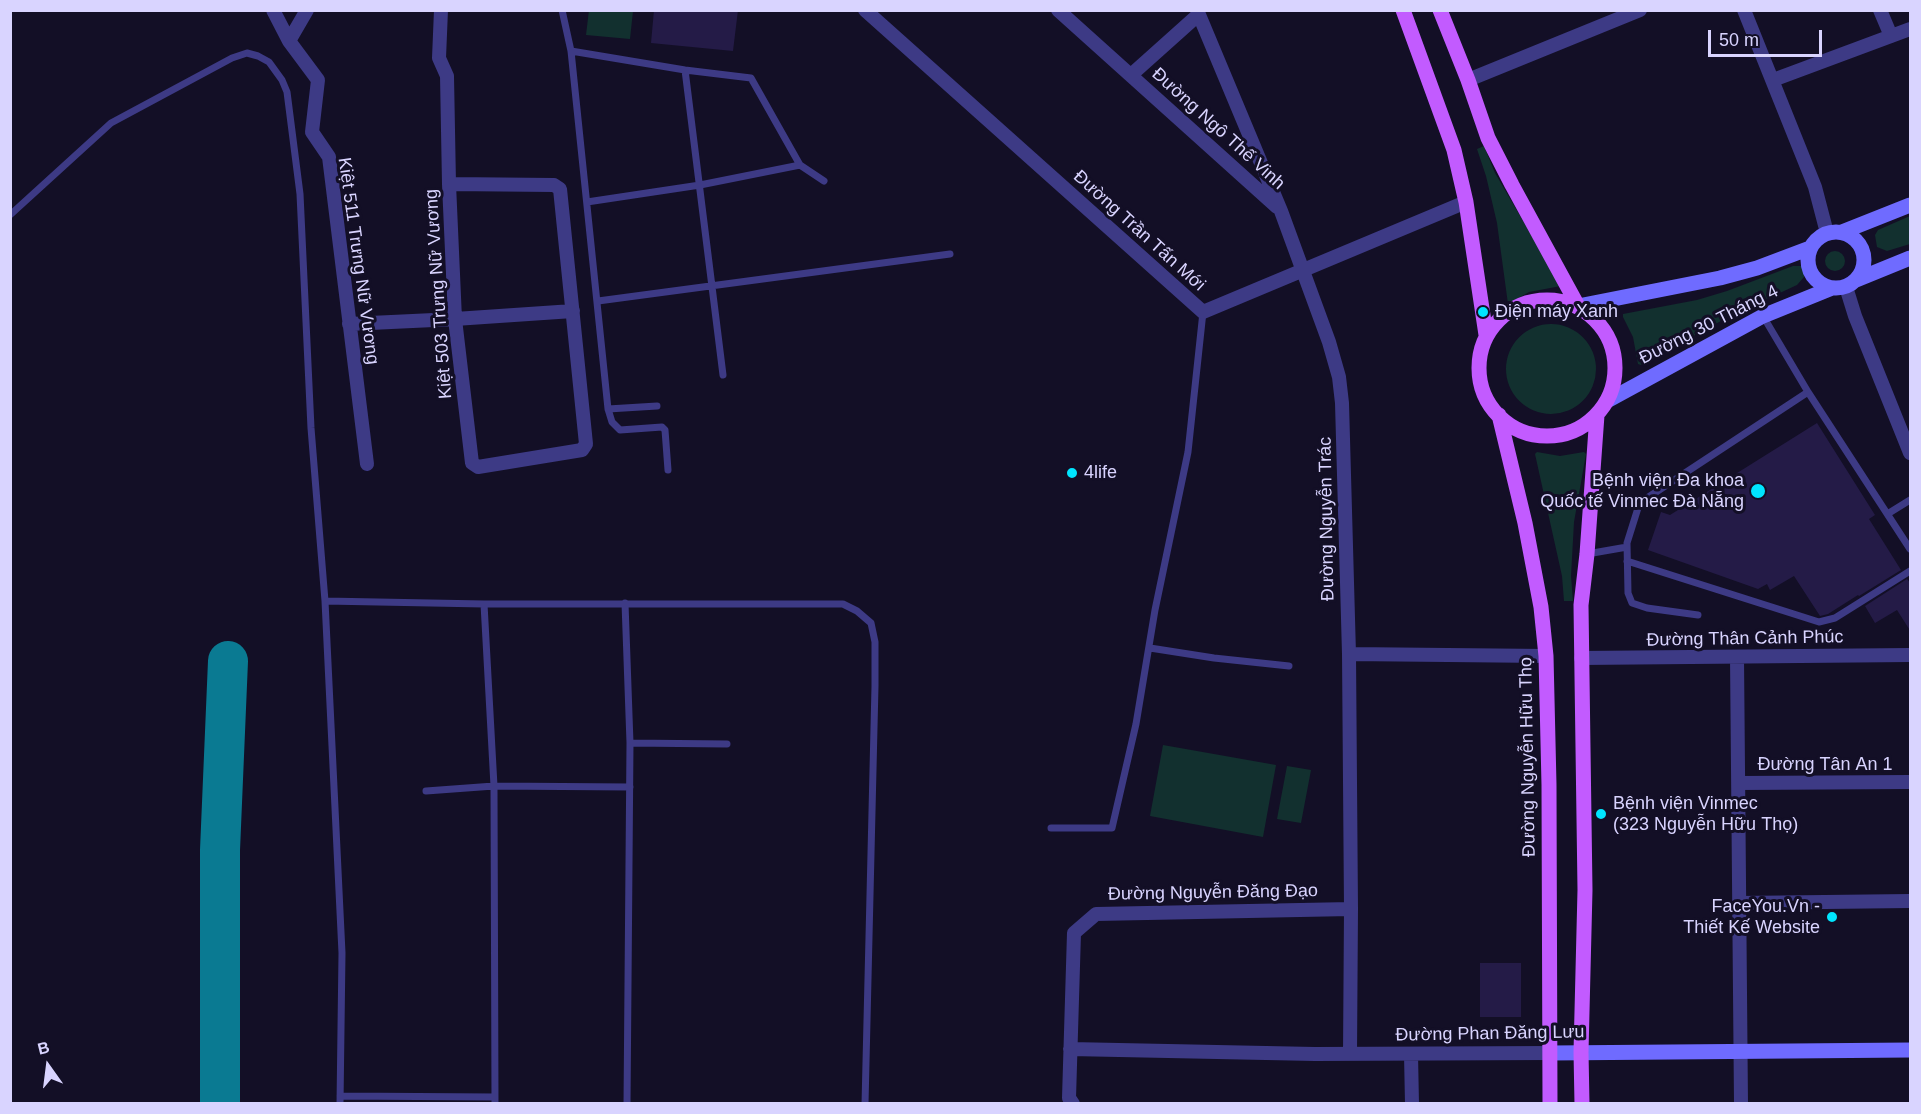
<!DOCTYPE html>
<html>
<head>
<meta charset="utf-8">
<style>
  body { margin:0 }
  #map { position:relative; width:1921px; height:1114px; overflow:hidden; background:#130f26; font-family:Arial,sans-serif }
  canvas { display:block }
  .frame { position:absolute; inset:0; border:12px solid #d9d4ff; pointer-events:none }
  .north { position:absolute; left:18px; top:1036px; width:60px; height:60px; -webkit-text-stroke:4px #130f26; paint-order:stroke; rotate:346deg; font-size:16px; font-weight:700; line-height:24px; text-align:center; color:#d9d4ff }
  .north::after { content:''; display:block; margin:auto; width:21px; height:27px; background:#d9d4ff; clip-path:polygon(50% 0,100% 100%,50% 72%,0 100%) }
  .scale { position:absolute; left:1708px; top:30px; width:114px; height:27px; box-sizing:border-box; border:3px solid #d9d4ff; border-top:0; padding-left:8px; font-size:18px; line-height:21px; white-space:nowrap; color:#d9d4ff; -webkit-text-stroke:4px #130f26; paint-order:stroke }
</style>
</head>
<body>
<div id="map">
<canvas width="1921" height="1114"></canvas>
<div class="frame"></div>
<div class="north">B</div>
<div class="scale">50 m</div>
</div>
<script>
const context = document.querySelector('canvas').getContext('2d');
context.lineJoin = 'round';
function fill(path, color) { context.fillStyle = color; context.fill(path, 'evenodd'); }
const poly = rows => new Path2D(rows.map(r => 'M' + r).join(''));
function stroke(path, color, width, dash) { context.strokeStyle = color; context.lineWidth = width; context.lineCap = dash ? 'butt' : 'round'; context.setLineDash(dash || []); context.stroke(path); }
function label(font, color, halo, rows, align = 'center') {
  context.font = font + ' Arial,sans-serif'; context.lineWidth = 6; context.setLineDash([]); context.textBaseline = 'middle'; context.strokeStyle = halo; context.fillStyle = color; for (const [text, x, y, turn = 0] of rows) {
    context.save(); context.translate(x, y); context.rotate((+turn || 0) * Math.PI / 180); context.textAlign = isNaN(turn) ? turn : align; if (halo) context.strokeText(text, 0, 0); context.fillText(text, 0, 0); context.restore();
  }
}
fill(poly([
  [589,10,633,11,630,39,586,35],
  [1484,146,1495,173,1561,286,1529,292,1508,304,1497,223,1486,176,1477,149],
  [1910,216,1910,244,1887,251,1877,247,1875,235,1878,230],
  '1825 261a10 10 0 1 1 20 0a10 10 0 1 1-20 0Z',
  [1793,266,1801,266,1804,270,1804,277,1797,285,1730,316,1641,365,1638,364,1633,337,1623,317,1623,314,1697,300,1727,291],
  '1506 369a45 45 0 1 1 90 0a45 45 0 1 1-90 0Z',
  [1537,452,1560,456,1584,452,1586,454,1574,522,1571,576,1573,601,1564,601,1562,576,1535,454],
  [1163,745,1276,765,1263,837,1150,816],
  [1287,766,1311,770,1301,823,1277,819]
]), '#12302f');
stroke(poly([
  [220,1104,220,850,228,661]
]), '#0a7a92', 40);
fill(poly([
  [654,10,738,10,733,51,651,43],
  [1817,423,1875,515,1869,519,1901,570,1859,596,1858,595,1828,614,1820,616,1794,576,1770,590,1767,584,1758,589,1648,550,1661,512,1670,515],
  [1907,579,1911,584,1911,632,1897,610,1875,623,1865,606],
  [1480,963,1521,963,1521,1017,1480,1017]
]), '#241b47');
stroke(poly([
  [562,10,571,51,608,409,612,422,620,430,662,427,665,430,668,470],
  [571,51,685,70,751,78,800,165],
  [685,70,723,375],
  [587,202,700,185,800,165,824,181],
  [10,215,111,123,232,58,247,53,258,56,269,62,282,80,287,92,300,194,311,428,325,601,342,953,340,1104],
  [598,301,950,254],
  [1763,316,1808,392,1910,549],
  [608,409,657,406],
  [1889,513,1910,500],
  [1587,554,1627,547],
  [1627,561,1819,622,1835,618,1910,571],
  [325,601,484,604,843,604,857,611,871,623,875,642,875,686,865,1104],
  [625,603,630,743,627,1104],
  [1698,615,1647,608,1632,603,1628,593,1627,543,1638,508,1647,498,1808,392],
  [1150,648,1214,658,1289,666],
  [630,743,727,744],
  [426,791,494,786,484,604],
  [1051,828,1112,828,1136,724,1155,610,1188,452,1203,312],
  [340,1096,495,1097],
  [495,1104,494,786,630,787]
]), '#3d3a85', 7);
stroke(poly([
  [273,10,289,41,318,80,312,132,329,157,367,464],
  [441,10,439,58,447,76,449,184,455,319,472,463,478,467,582,450,586,444,560,189,554,185,449,184],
  [865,10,1203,312,1466,202],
  [1058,10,1277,207],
  [1197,10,1281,211,1329,342,1339,377,1342,403,1349,654,1351,909,1350,1054],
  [1744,10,1815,187,1827,233],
  [1880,10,1891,36],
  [289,41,307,10],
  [1131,75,1198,15],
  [1468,80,1640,10],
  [1773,80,1910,29],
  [1846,287,1855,316,1910,453],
  [349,324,455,319,573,311],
  [1349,654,1546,656],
  [1737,657,1741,1104],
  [1581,658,1910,655],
  [1739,783,1910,782],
  [1739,903,1910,901],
  [1070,1049,1315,1054,1551,1053],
  [1411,1054,1412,1104],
  [1073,1104,1069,1098,1074,933,1096,914,1351,909]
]), '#3d3a85', 14);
stroke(poly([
  '1808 260a28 28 0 1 1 56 0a28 28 0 1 1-56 0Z',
  [1842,232,1910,205],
  [1856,280,1910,258],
  [1578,306,1720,278,1757,268,1810,248],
  [1607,401,1763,316,1832,288],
  [1551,1053,1910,1050]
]), '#6f6bff', 15);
stroke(poly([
  [1403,10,1454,150,1466,202,1486,335],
  [1440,10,1468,80,1488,138,1512,185,1578,306],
  '1479 368a68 68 0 1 1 136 0a68 68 0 1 1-136 0Z',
  [1499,415,1525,523,1541,607,1546,656,1549,785,1550,1104],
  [1582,1104,1581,1052,1585,890,1581,605,1587,554,1597,415]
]), '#c25bff', 15);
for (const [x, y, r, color] of [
  [1483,312,6,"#00e5ff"],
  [1072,473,6,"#00e5ff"],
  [1758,491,8,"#00e5ff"],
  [1601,814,6,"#00e5ff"],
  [1832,917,6,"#00e5ff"]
]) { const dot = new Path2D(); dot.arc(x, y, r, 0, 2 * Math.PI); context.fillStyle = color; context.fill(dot); stroke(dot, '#130f26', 2); }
label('18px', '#d9d4ff', '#130f26', [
  ["Đường Ngô Thế Vinh",1218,129,42],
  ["Đường Trần Tấn Mới",1139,231,42],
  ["Kiệt 511 Trưng Nữ Vương",358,261,82],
  ["Kiệt 503 Trưng Nữ Vương",439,294,-94],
  ["Đường 30 Tháng 4",1709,325,-27],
  ["Đường Nguyễn Trác",1327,519,-91],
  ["Đường Thân Cảnh Phúc",1745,639,-1],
  ["Đường Nguyễn Hữu Thọ",1528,757,-91],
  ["Đường Tân An 1",1825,765],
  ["Đường Nguyễn Đăng Đạo",1213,893,-1],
  ["Đường Phan Đăng Lưu",1490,1034,-1]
]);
label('18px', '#d9d4ff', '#130f26', [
  ["Điện máy Xanh",1495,312],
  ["4life",1084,473],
  ["Bệnh viện Đa khoa",1744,481,"right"],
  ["Quốc tế Vinmec Đà Nẵng",1744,502,"right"],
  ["Bệnh viện Vinmec",1613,804],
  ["(323 Nguyễn Hữu Thọ)",1613,825],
  ["FaceYou.Vn -",1820,907,"right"],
  ["Thiết Kế Website",1820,928,"right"]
], 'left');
</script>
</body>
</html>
